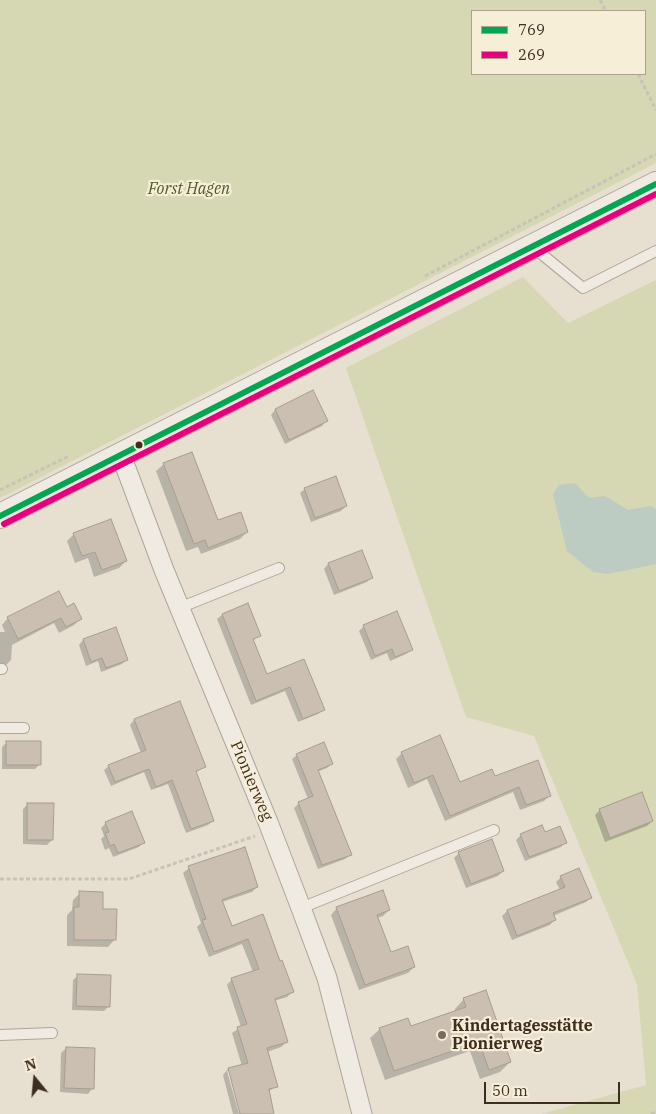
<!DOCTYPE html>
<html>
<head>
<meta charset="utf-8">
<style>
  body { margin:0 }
  #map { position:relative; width:656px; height:1114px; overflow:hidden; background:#e7e0d1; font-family:"IBM Plex Serif",serif }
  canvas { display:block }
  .legend { position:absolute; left:471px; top:10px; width:175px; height:65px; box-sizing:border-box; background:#f7eed8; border:1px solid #ada18e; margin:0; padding:6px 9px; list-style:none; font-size:15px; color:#3d2e20 }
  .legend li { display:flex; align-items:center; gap:10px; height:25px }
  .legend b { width:25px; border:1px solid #ada18e }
  .north { position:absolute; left:10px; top:1054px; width:50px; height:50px; -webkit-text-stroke:4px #f7eed8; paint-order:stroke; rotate:343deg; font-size:14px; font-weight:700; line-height:20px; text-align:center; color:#3d2e20 }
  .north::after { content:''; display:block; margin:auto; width:18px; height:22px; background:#3d2e20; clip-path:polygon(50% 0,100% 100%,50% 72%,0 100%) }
  .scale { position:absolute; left:484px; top:1082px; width:136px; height:22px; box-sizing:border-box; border:2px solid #3d2e20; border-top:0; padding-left:6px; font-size:15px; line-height:18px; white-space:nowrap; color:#3d2e20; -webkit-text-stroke:4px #f7eed8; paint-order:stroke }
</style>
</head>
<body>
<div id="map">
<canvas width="656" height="1114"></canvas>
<ul class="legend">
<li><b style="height:6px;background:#00a651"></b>769</li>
<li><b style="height:6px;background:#e5007d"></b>269</li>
</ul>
<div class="north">N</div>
<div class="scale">50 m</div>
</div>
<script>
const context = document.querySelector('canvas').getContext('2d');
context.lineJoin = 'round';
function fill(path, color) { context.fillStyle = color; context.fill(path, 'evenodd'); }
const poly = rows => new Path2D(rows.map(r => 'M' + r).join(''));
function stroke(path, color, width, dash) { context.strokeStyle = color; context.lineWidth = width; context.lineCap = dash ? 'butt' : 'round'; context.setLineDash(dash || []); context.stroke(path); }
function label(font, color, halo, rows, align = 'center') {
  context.font = font + ' "IBM Plex Serif",serif'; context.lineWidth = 4.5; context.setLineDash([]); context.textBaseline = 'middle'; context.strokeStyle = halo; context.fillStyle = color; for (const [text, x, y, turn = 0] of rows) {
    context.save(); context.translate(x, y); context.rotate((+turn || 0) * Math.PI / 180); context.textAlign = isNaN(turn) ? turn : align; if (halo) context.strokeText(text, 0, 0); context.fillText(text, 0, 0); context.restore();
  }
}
fill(poly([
  [0,0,656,0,656,163,0,498],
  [645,11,645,74,472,74,472,11],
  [523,277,568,323,656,280,656,1114,541,1114,646,1085,637,984,534,736,466,717,346,368]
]), '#d6d7b3');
fill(poly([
  [575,483,589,498,605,496,628,510,650,506,656,509,656,564,608,574,593,572,567,551,553,494,559,485]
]), '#bcccc2');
fill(poly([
  [312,392,326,421,322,426,285,444,271,415,275,410],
  [164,464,217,522,247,532,240,539,201,554,198,547,186,551,156,471],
  [305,489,346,506,341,511,311,522,300,493],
  [74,534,126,561,119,568,94,577,88,558,75,563,67,541],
  [361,552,371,577,367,582,334,595,324,569,328,564],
  [247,605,259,635,253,641,266,676,304,661,323,709,318,714,298,722,285,691,251,705,217,619,222,615],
  [67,608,81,618,74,625,59,633,54,623,12,645,11,660,5,666,0,666,0,632,5,632,2,625,8,618],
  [364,626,411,649,406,654,390,661,387,653,371,660,359,631],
  [115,628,126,660,122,664,101,672,98,661,86,666,79,645,83,640],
  [179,703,204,767,195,773,213,821,208,825,186,833,168,784,151,790,144,772,111,786,104,770,109,766,141,753,130,725,134,720],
  [439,737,459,784,494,778,550,795,544,801,520,810,513,792,445,821,427,779,408,788,396,759,401,754],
  [7,742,39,765,35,769,2,769,2,747],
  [297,755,332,763,327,768,317,772,350,855,345,859,318,869,294,808,299,803,308,799,292,759],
  [641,794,652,821,647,826,605,842,595,815,599,811],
  [28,804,52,840,47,845,23,844,23,809],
  [106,823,143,842,139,847,113,857,109,848,105,850,101,839,104,836,101,828],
  [544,833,565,842,561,847,525,861,516,840,521,835],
  [459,853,503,871,498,876,466,888,454,858],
  [189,868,257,887,252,892,222,902,232,928,262,916,292,992,287,997,274,1001,287,1042,281,1047,267,1052,276,1086,268,1092,272,1114,241,1114,230,1071,227,1071,239,1114,233,1114,223,1075,228,1069,242,1066,232,1033,241,1027,227,985,232,979,253,972,242,944,209,957,197,927,201,923,183,873],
  [561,877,590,898,586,902,553,916,554,920,550,925,512,940,502,916,507,911,560,890,556,882],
  [80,893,101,910,115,939,108,947,67,946,67,915,72,910,73,900],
  [337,908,389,910,383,916,377,918,390,954,414,967,408,973,359,990,331,915],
  [78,976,109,1006,104,1011,72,1010,73,980],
  [464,999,510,1062,500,1072,480,1079,470,1051,385,1080,370,1038,380,1029,410,1027,455,1012,455,1009],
  [66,1048,92,1089,88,1094,60,1092,61,1053]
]), '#0003');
const building = poly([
  [313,390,328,421,289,440,275,409,313,390],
  [192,452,218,520,241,512,248,532,208,548,205,540,194,544,163,463,192,452],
  [336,476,347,506,315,518,304,488,336,476],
  [111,519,127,561,102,570,95,552,82,556,73,533,111,519],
  [362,550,373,578,339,591,328,563,362,550],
  [59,591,67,607,74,603,82,619,66,627,61,618,18,639,7,617,59,591],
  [248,603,261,636,253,639,267,674,304,659,325,710,303,719,290,687,256,701,222,614,248,603],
  [397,611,413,650,395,657,392,649,375,656,363,625,397,611],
  [116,627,128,660,106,668,102,658,91,662,83,639,116,627],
  [180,701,206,767,196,771,214,821,191,829,172,780,156,787,149,769,115,782,108,765,146,750,134,719,180,701],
  [440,735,460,782,492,769,495,776,538,760,551,796,526,805,519,787,450,816,433,775,414,783,401,752,440,735],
  [6,741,41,741,41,765,6,765,6,741],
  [324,742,333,764,318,770,352,855,322,865,298,802,313,796,296,754,324,742],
  [642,792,653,821,610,838,599,809,642,792],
  [27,803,54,803,53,840,27,840,27,803],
  [132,811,145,843,118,853,114,844,110,846,105,833,109,832,105,822,132,811],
  [542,825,545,832,560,826,567,843,529,857,520,834,542,825],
  [492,839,504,871,471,884,458,852,492,839],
  [245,847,258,887,222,900,232,926,263,914,280,961,282,960,294,992,275,999,288,1042,267,1048,278,1087,269,1089,274,1114,240,1114,228,1068,248,1063,237,1027,247,1024,231,978,259,969,248,939,214,952,202,920,206,919,188,866,245,847],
  [579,868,592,898,553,913,556,920,517,936,507,910,565,887,560,876,579,868],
  [383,890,390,910,377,915,391,952,408,946,415,967,365,985,336,907,383,890],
  [79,891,103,892,103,909,117,909,116,940,74,940,74,907,79,907,79,891],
  [77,974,111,975,110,1007,76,1006,77,974],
  [486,990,511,1062,489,1070,479,1042,394,1071,379,1028,408,1018,411,1026,466,1007,463,998,486,990],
  [66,1047,95,1048,94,1089,64,1088,66,1047]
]);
fill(building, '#cbbfb2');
stroke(building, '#a89c90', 1);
const service = poly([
  [533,247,583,288,656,251],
  [179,608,279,568],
  [0,669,2,669],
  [0,728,24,728],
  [301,908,494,830],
  [0,1035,52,1033]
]);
const minor = poly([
  [121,455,164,570,268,822,301,908,327,978,362,1114]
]);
const tertiary = poly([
  [0,516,656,184]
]);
stroke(service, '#ada599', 12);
stroke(minor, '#ada599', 21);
stroke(tertiary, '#ada599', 26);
stroke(poly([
  [600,0,606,11],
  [638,74,656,110],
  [425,276,656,154],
  [0,490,69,456],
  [0,879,129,879,255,836],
  [651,1114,656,1112]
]), '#c8c2b9', 3, [4, 2.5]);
stroke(service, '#efebe3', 10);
stroke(minor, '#efebe3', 19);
stroke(tertiary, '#efebe3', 24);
stroke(poly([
  [0,516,656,184]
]), '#00a651', 6);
stroke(poly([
  [4,524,656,194]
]), '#e5007d', 6);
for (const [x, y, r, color] of [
  [139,445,4.5,"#3d2e20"],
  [442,1035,5,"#786c5e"]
]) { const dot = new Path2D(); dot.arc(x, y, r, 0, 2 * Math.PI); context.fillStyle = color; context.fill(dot); stroke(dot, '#f7eed8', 2); }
label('italic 16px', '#4d5a26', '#f7eed8', [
  ["Forst Hagen",189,189]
]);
label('16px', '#3d2e20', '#f7eed8', [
  ["Pionierweg",251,781,67]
]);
label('bold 16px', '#3d2e20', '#f7eed8', [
  ["Kindertagesstätte",452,1026],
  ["Pionierweg",452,1044]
], 'left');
</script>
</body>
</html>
